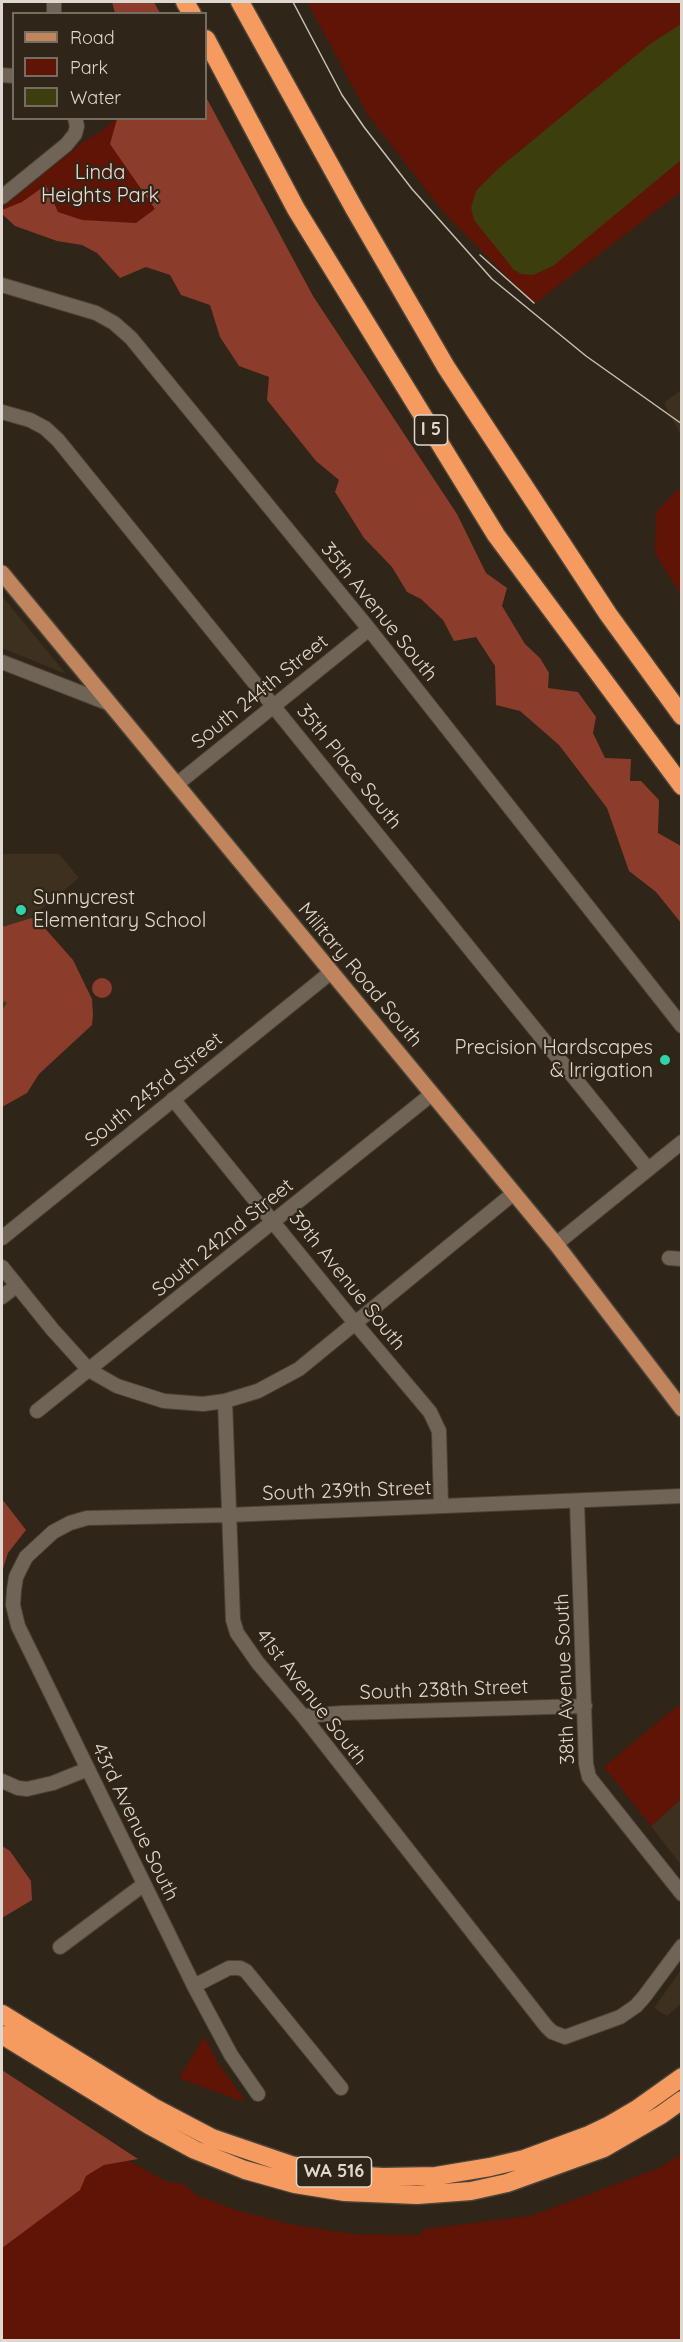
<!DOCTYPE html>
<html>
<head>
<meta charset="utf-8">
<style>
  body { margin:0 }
  #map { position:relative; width:683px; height:2342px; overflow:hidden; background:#2f2518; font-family:Quicksand,sans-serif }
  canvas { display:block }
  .frame { position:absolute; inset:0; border:3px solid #dfd8d0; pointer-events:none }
  .legend { position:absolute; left:12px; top:12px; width:195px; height:108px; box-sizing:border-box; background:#2f2518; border:2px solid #756d62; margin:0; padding:8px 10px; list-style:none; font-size:18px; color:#dfd8d0 }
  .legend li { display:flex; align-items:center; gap:12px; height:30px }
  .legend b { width:30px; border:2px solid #756d62 }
</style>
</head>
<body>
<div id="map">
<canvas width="683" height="2342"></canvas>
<div class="frame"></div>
<ul class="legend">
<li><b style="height:8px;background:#c0855c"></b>Road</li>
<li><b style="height:16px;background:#601405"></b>Park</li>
<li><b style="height:16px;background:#3c3e0d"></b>Water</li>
</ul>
</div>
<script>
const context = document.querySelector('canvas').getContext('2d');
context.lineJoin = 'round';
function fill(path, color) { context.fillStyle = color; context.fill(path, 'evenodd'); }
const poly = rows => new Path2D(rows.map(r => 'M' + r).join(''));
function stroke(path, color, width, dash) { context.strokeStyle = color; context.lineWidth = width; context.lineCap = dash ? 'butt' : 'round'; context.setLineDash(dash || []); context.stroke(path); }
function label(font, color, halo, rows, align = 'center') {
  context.font = font + ' Quicksand,sans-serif'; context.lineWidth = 4.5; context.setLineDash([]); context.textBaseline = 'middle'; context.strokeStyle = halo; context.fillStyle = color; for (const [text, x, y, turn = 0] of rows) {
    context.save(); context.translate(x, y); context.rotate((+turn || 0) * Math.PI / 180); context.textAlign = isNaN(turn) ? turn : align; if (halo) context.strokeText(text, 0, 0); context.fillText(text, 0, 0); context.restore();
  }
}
fill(poly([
  [681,390,681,436,664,403],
  [2,596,16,613,66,674,2,648],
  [2,854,59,854,79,878,2,941],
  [681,1799,681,1865,651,1826],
  [681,1970,681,2004,667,2016,654,2008]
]), '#3e301e');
fill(poly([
  [307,2,681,2,681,192,534,304,445,214,368,115],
  [115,120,162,208,147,232,2,211,2,208,87,139,98,134],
  [677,490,682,490,681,595,655,553,656,512],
  [681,1703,681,1799,651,1826,604,1767],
  [204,2037,220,2066,245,2100,238,2100,179,2078],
  [2,2111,119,2155,165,2181,185,2185,196,2195,236,2210,289,2224,353,2234,420,2235,423,2229,531,2216,659,2168,681,2154,681,2340,2,2340]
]), '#601405');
fill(poly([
  [112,2,154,2,160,13,115,13],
  [206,97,313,296,457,514,486,573,507,588,502,606,525,644,540,658,549,673,548,688,578,692,596,717,593,733,605,758,631,759,630,781,641,781,659,800,658,833,681,846,681,923,656,892,629,871,607,808,559,745,520,711,496,705,495,666,476,637,454,641,443,620,421,599,407,592,392,567,364,538,335,492,339,480,316,461,267,400,269,377,239,366,220,337,210,305,181,295,170,275,146,267,120,278,97,253,82,245,57,241,15,226,2,214,2,210,22,202,46,185,58,212,82,220,136,223,155,209,110,144,117,119,206,118],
  [35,917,73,960,92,999,93,1015,92,1025,39,1074,27,1093,2,1107,2,927],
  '92 988a10 10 0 1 1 20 0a10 10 0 1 1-20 0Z',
  [2,1499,26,1530,8,1553,2,1572],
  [2,1846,10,1851,31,1881,32,1900,2,1918],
  [2,2070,138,2159,104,2165,86,2176,80,2190,2,2248]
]), '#8b3c2b');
fill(poly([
  [681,24,681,160,553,266,533,275,521,274,514,270,474,220,471,208,476,191,499,168,650,44]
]), '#3c3e0d');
stroke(poly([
  [2,1007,5,1003]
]), '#3c3e0d', 3);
const minor = poly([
  [54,14,54,2],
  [2,75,14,76],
  [2,197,66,145,75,134,77,126,75,118],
  [2,285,96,313,114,323,131,338,369,629,682,1026],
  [2,412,30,420,45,428,58,440,648,1169],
  [2,662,110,704],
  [177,784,369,629],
  [173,1099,355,1323,430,1412,439,1431,441,1506],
  [2,1238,330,973],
  [556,1244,682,1142],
  [669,1258,682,1259],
  [2,1267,52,1329,89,1370,117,1386,164,1401,203,1404,225,1401,258,1391,299,1369,514,1193],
  [2,1297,16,1286],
  [225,1401,233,1620,237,1633,258,1663,303,1716,546,2026,552,2032,565,2037,620,2017,636,2006,644,1997,682,1946],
  [37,1411,432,1094],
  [577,1502,586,1764,589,1777,682,1894],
  [303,1716,342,1713,585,1706],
  [2,1781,18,1788,27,1789,53,1783,88,1769],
  [60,1947,143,1885],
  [194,1986,229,1968,240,1968,246,1971,341,2088],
  [258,2094,231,2055,194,1986,18,1626,13,1605,14,1590,16,1577,26,1557,53,1532,70,1523,87,1518,229,1515,682,1496]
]);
const major = poly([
  [2,573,556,1244,682,1409]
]);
const highway = poly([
  [185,2,192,14],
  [240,2,355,210,446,367,608,614,682,716],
  [206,39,296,209,496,535,682,786],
  [2,2014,153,2107,212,2138,291,2165,349,2175,383,2177,436,2176,490,2167,524,2159,589,2135,608,2126,637,2109,682,2077],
  [2,2035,149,2125,195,2150,245,2170,295,2184,345,2192,417,2195,471,2191,507,2183,604,2148,661,2115,682,2100]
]);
stroke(minor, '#4b4338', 16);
stroke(major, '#4b4338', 18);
stroke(highway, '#4b4338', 21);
stroke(minor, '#706456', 14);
stroke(major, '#c0855c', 15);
stroke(highway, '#f59b60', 18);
stroke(poly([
  [293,2,342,95,364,127,412,189,492,279,586,356,682,424],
  [480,255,534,303]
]), '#c7c0b7', 1.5);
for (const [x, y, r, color] of [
  [21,910,6,"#31d4a9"],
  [665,1060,6,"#31d4a9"]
]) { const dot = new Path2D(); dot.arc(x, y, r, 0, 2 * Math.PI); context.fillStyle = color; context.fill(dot); stroke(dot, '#2f2518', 2); }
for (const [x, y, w] of [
  [431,430,33],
  [334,2172,75]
]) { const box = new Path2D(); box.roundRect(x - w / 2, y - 15, w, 30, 4.5); context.fillStyle = '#2f2518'; context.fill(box); stroke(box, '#dfd8d0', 1.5); }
label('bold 18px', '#dfd8d0', null, [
  ["I 5",431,430],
  ["WA 516",334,2172]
]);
label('20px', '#f3dad4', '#2f2518', [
  ["Linda",100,173],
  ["Heights Park",100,196]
]);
label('20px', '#dfd8d0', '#2f2518', [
  ["35th Avenue South",379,612,51],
  ["South 244th Street",260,692,-39],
  ["35th Place South",349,767,51],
  ["Military Road South",360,975,50],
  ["South 243rd Street",154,1090,-39],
  ["South 242nd Street",223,1238,-39],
  ["39th Avenue South",347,1281,51],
  ["South 239th Street",347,1491,-2],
  ["38th Avenue South",565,1679,-92],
  ["South 238th Street",444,1690,-2],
  ["41st Avenue South",311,1697,52],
  ["43rd Avenue South",135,1822,64]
]);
label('20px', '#dfd8d0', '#2f2518', [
  ["Sunnycrest",33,898],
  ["Elementary School",33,921],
  ["Precision Hardscapes",653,1048,"right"],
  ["& Irrigation",653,1071,"right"]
], 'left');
</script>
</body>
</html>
